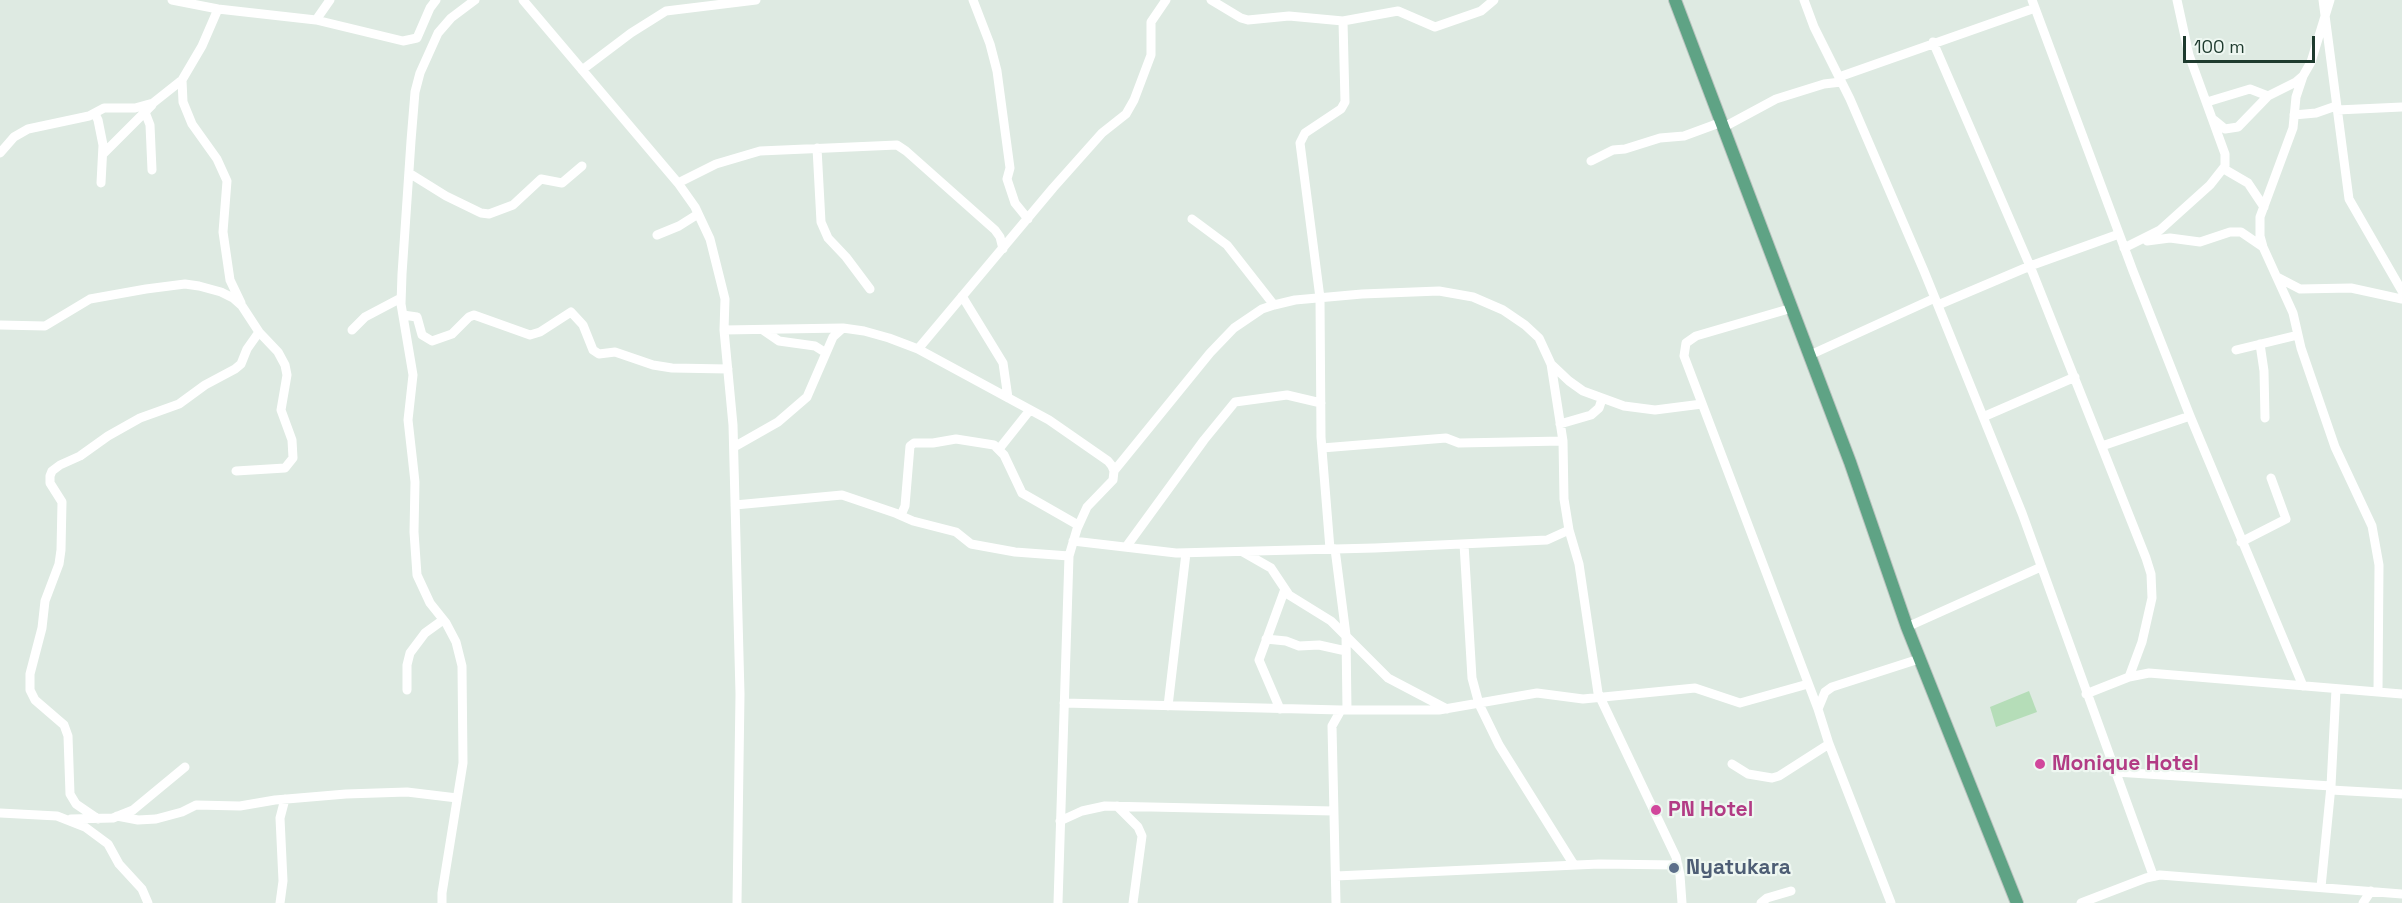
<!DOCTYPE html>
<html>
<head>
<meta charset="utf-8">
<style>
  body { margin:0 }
  #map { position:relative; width:2402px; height:903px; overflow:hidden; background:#deeae2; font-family:"Space Grotesk",sans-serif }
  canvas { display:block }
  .scale { position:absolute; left:2183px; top:36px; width:132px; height:27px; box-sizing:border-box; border:3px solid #1e3b2e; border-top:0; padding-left:8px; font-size:18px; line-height:21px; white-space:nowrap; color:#1e3b2e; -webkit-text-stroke:4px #eef7f1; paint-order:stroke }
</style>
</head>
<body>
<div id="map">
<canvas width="2402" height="903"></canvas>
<div class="scale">100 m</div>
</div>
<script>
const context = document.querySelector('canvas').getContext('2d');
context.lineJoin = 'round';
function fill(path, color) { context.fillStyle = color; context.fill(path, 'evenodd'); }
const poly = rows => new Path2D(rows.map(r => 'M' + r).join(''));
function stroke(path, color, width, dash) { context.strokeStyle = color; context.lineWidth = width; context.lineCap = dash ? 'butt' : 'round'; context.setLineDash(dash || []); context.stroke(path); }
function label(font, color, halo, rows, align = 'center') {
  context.font = font + ' "Space Grotesk",sans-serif'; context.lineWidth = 4.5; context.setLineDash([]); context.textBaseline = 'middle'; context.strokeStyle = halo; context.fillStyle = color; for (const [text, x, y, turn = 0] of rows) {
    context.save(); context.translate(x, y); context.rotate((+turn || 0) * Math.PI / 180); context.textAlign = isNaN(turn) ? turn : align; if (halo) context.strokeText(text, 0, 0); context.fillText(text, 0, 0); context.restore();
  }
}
fill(poly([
  [2029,691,2037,712,1996,727,1990,707]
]), '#b5ddb8');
const major = poly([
  [1675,0,1850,462,1907,627,2017,903]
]);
stroke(major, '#bcc4c0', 14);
stroke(poly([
  [172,0,218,9,316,20,403,41,417,38,430,8,436,0],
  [523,0,678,183,695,207,710,239,725,299,724,330,733,425,740,694,737,903],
  [973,0,990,44,997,71,1010,168,1007,179,1015,203,1028,219],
  [1211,0,1241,18,1248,20,1289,16,1343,21,1398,11,1435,27,1481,11,1494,0],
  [1804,0,1814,27,1850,99,1924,271,2022,513,2153,875],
  [2032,0,2133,271,2190,416,2303,686],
  [2323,0,2349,199,2402,291],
  [316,20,330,0],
  [1933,42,2030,266,2146,558,2151,574,2152,598,2142,642,2129,677],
  [582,70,631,33,666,11,756,0],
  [2303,76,2296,97,2293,128,2260,217,2260,236,2263,247,2293,313,2301,348,2335,447,2372,526,2379,565,2378,691],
  [1839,77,2035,8],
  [182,80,183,102,192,124,217,159,227,181,223,232,230,280,241,303],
  [2207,102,2250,89,2268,96],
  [2337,110,2402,107],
  [145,112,150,125,152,170],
  [95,114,98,120,103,145,101,183],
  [2294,115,2316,113,2336,106],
  [2214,120,2225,129,2238,127,2268,96,2296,82,2303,76,2311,62,2330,0],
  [1724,127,1776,99,1824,84,1841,82],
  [817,148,821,222,828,238,846,257,870,289],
  [0,153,14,137,28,129,89,116,104,108,135,108,153,103,182,80,202,46,218,9],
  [103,154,152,105],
  [1591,161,1613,150,1625,149,1660,138,1684,136,1722,122],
  [2224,169,2248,183,2264,207],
  [409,173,446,196,481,213,489,214,513,205,541,179,562,183,582,166],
  [678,183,716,164,760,151,897,145,906,151,995,230,1000,237,1003,249],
  [1192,219,1227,245,1274,305],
  [657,235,679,226,698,214],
  [2147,241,2170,238,2200,242,2230,232,2241,232,2263,247],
  [2124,248,2160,230,2210,185,2225,166,2225,154,2189,55,2177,0],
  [2277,277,2300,289,2351,288,2402,299],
  [962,296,1003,363,1008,398],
  [1938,305,2030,266,2119,234],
  [1792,308,1696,336,1686,343,1684,356,1818,709,1829,744,1891,903],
  [403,315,417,317,422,335,432,341,452,334,469,317,474,315,530,335,540,332,571,312,583,325,593,350,599,354,615,352,653,365,672,368,728,369],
  [0,325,45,326,90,299,146,289,185,284,199,286,221,292,233,298,242,306,259,332,278,352,285,365,287,375,281,410,292,440,293,458,285,468,236,471],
  [352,330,365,317,401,298],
  [724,330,843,328,864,331,889,338,918,349,1049,420,1108,461,1112,466,1114,471,1113,480,1087,507,1077,529,1069,556,1058,903],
  [763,330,779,341,815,346,826,353],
  [2260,344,2264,371,2265,418],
  [918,349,1053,188,1102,133,1126,114,1134,100,1151,55,1151,22,1166,0],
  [2236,350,2298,335],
  [1810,355,1935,298],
  [1551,364,1569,381,1583,391,1624,406,1655,410,1702,404],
  [1983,417,2075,377],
  [1560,424,1591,415,1599,408,1602,399],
  [2102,446,2190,416],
  [734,447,778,422,807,397,833,337,843,328],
  [1322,448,1446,438,1459,443,1563,441],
  [999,449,1030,410],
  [1114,471,1210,353,1234,328,1262,309,1274,305,1295,300,1362,294,1439,291,1473,297,1503,310,1525,325,1539,338,1551,364,1563,441,1564,499,1569,530,1579,564,1598,693,1676,857,1680,875,1682,903],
  [735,505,842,495,901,515,905,506,910,446,914,443,933,443,956,439,994,445,1004,455,1022,493,1078,525],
  [897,514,913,521,956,532,971,544,1015,552,1069,556],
  [1073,541,1176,553,1375,548,1547,540,1569,530],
  [2241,542,2286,519,2271,478],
  [1464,544,1472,678,1479,704,1499,745,1574,865],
  [1126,547,1204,440,1235,402,1287,395,1321,403],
  [1330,549,1321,437,1320,298,1300,143,1305,133,1341,109,1345,102,1343,21],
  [1335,549,1346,635,1347,710],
  [1243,552,1271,568,1289,595,1331,621,1388,678,1447,709],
  [1907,627,2041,567],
  [1266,639,1286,641,1299,646,1319,645,1346,651],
  [407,690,407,665,410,653,425,633,443,620],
  [2086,694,2129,677,2149,673,2402,694],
  [1064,703,1341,710,1439,710,1537,693,1583,699,1695,688,1740,703,1808,684],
  [1168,706,1186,553],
  [1280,709,1259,660,1285,589],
  [1818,709,1825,692,1832,687,1919,659],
  [1732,764,1748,774,1772,778,1779,776,1829,744],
  [2116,772,2331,786],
  [2331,790,2402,794],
  [1117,806,1138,827,1142,836,1133,903],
  [0,813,57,816,85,827,108,844,119,864,142,889,148,903],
  [117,816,138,820,156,819,182,812,196,805,240,806,275,800,346,794,407,792,457,798],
  [71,819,113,818,133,810,185,767],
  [98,819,76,804,70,794,68,736,64,725,35,700,30,690,30,674,42,628,45,601,59,564,61,550,62,502,50,483,50,476,52,471,60,465,80,456,108,436,140,418,179,404,205,385,235,369,241,364,247,349,259,332],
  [1060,821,1082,811,1105,806,1333,811],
  [1336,876,1599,864,1678,865],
  [2321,887,2331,786,2336,689],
  [280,903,283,881,280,818,285,799],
  [442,903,442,893,463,763,462,666,456,642,446,623,430,603,417,575,414,532,415,482,408,420,413,375,401,304,402,274,411,141,415,92,420,73,438,33,451,18,475,0],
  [1336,903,1332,726,1341,710],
  [1761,903,1767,898,1791,891],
  [2081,903,2146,878,2160,875,2402,894],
  [2363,903,2371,891]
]), '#fff', 9);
stroke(major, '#5fa385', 12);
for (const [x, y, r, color] of [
  [2040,764,6,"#d1479c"],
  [1656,810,6,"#d1479c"],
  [1674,868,6,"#5c6f8a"]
]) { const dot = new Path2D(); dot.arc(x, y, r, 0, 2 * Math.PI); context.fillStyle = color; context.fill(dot); stroke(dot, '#eef7f1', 2); }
label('bold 21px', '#b23c85', '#eef7f1', [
  ["Monique Hotel",2052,764],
  ["PN Hotel",1668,810]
], 'left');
label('bold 21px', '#4e5e75', '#eef7f1', [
  ["Nyatukara",1686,868]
], 'left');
</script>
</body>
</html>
